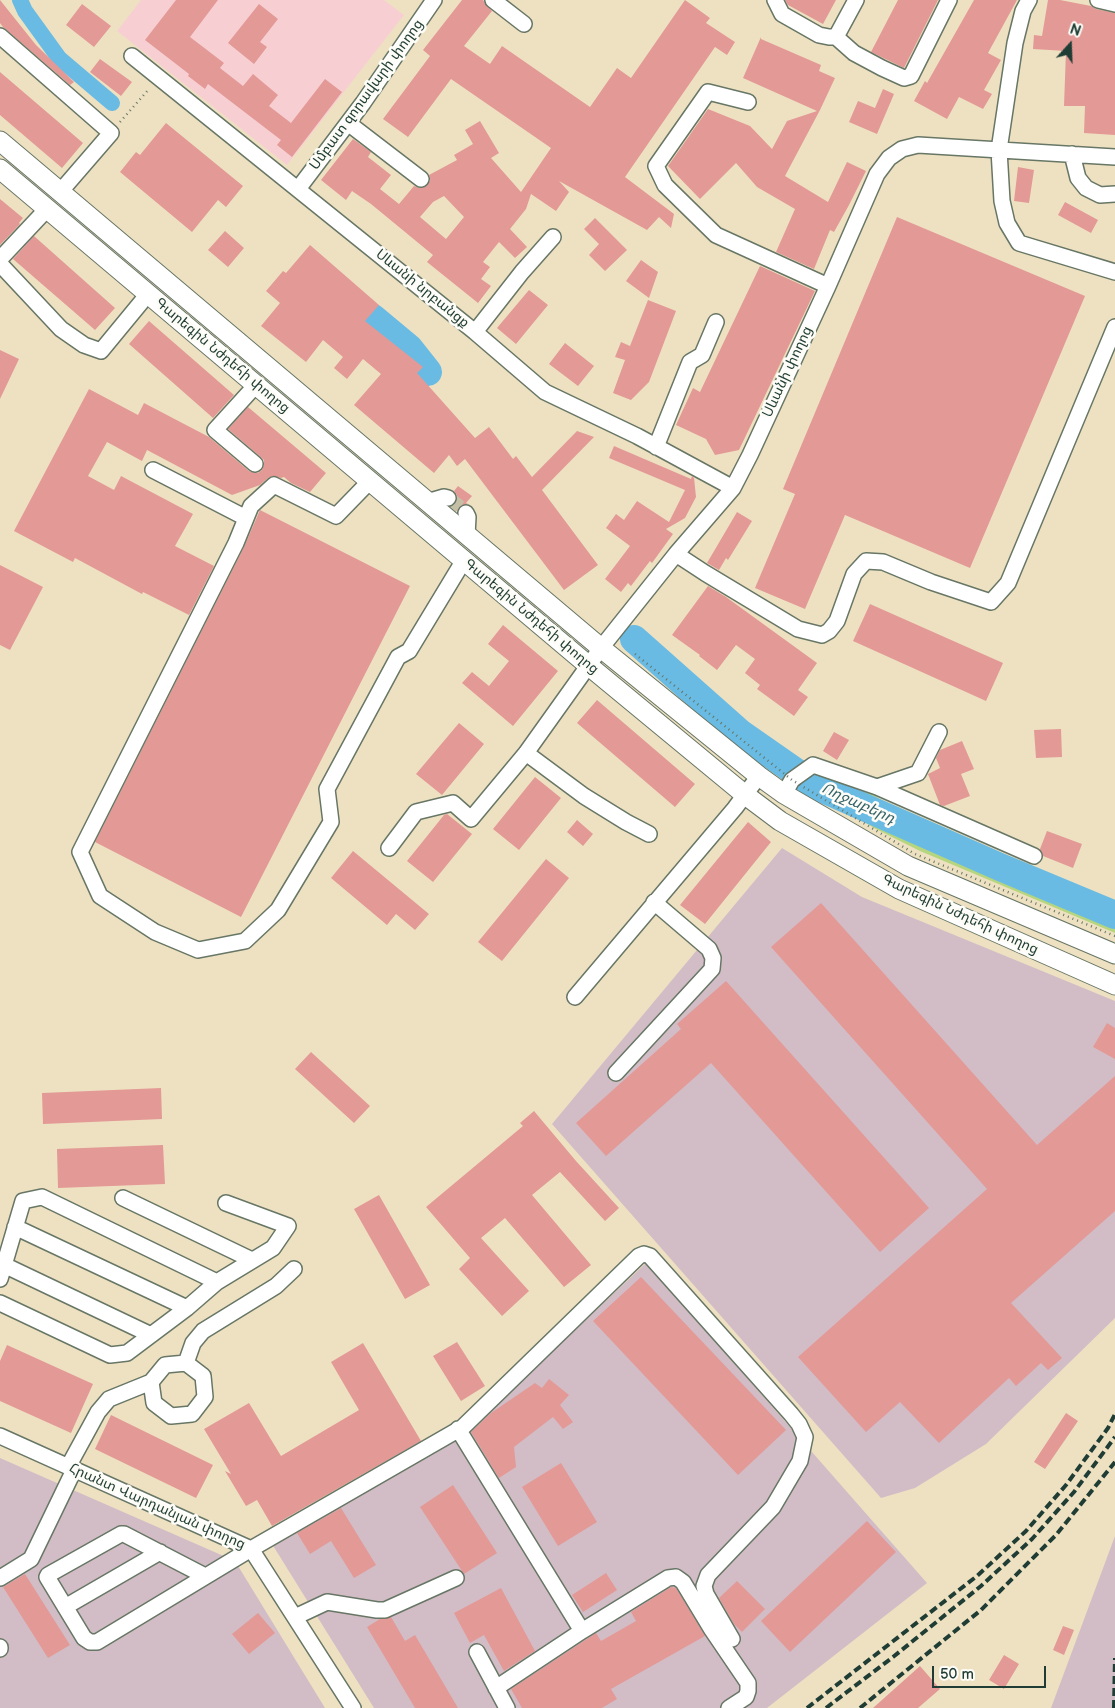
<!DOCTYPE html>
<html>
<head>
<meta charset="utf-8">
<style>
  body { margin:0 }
  #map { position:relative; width:1115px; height:1708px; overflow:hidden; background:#eee1c1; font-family:"Balsamiq Sans",sans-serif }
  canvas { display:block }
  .north { position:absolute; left:1045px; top:20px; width:50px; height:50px; -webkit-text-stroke:4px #fdfcf7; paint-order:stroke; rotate:20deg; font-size:14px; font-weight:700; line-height:20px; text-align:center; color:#1f3d34 }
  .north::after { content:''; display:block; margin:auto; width:18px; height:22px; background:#1f3d34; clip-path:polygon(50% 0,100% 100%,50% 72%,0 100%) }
  .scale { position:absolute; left:932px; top:1666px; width:114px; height:22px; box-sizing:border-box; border:2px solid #1f3d34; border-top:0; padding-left:6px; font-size:15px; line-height:18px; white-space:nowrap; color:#1f3d34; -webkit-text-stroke:4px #fdfcf7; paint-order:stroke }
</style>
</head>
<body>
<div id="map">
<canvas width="1115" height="1708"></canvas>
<div class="north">N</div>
<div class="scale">50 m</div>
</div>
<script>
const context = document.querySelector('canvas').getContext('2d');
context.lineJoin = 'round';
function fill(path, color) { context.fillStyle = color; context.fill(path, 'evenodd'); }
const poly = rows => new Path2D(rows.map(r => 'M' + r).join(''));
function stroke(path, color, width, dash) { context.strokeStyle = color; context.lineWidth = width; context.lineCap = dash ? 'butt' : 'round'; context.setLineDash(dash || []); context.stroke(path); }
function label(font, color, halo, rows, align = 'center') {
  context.font = font + ' "Balsamiq Sans","Noto Sans Armenian",sans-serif'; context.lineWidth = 5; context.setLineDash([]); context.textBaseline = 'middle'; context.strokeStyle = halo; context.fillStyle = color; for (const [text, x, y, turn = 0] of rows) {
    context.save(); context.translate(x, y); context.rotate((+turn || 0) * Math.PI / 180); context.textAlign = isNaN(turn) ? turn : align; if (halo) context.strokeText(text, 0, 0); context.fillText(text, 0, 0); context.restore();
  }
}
fill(poly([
  [141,0,384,0,404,15,287,165,117,31]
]), '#f7cfd3');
fill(poly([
  [782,848,862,897,1115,1001,1115,1318,986,1444,915,1488,881,1498,552,1124],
  [646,1263,927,1583,767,1708,374,1708,272,1544,468,1431],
  [0,1458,235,1561,325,1708,0,1708],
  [1115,1536,1115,1708,1051,1708]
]), '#d2bdc7');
fill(poly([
  [841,780,865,789,908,818,934,832,955,837,982,850,998,854,1021,869,1115,909,1115,933,920,851,874,828,823,794,830,786]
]), '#b5d67e');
stroke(poly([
  [20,0,25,11,59,58,112,103]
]), '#69bbe4', 16);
stroke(poly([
  [373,318,409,348,428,372],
  [634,639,740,733,816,786,1000,867,1115,915]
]), '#69bbe4', 28);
fill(poly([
  [0,0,36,45,74,82,70,85,3,27,0,23],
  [176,0,218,0,190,37,224,63,220,68,243,86,253,74,278,95,269,106,291,123,325,79,342,92,292,157,277,145,281,140,208,84,205,89,188,76,189,74,145,40],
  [462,0,483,0,492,11,464,46,490,64,502,46,590,107,617,68,631,78,685,0,710,18,706,23,735,42,727,55,715,47,625,177,674,214,671,228,659,217,647,230,559,181,569,192,556,211,531,194,526,209,510,229,527,247,515,258,499,242,483,262,490,267,481,279,491,286,478,303,427,262,433,255,371,204,352,191,346,200,321,180,353,139,371,152,368,157,391,175,380,189,399,204,414,186,419,188,425,187,430,181,429,175,457,160,454,155,473,144,465,130,480,121,499,153,491,158,521,192,551,148,451,79,408,137,383,119,430,56,423,50],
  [444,196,464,217,446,239,420,217,433,202],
  [785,0,836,0,823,24,788,5],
  [898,0,938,0,904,68,871,52],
  [974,0,1017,0,988,53,1001,60,984,90,992,94,983,109,959,97,947,119,914,101,925,81,927,83],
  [1048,0,1060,0,1091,6,1096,9,1115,13,1115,135,1084,133,1085,106,1064,106,1066,51,1033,49,1034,35,1042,36],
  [82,4,111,26,94,47,66,25],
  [259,4,278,19,260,42,267,47,254,64,228,43],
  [761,37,761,39,821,65,819,71,835,78,820,110,785,176,828,202,847,162,866,171,849,205,834,232,830,230,814,269,776,252,795,209,757,187,736,163,700,199,668,166,708,109,750,126,772,149,787,121,817,111,743,78],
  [100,59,132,82,121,96,90,72],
  [0,72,83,143,62,168,0,115],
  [883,89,894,94,877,134,849,122,858,101,875,108],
  [166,123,243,186,226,207,218,200,192,232,120,172,136,152,140,155],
  [1018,167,1034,170,1029,203,1014,201],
  [0,199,23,218,19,223,20,224,0,245],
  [1065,202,1098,220,1091,233,1058,215],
  [897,217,1085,296,970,568,845,515,805,609,755,588,795,494,783,489],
  [595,218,627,250,605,271,589,255,599,244,584,229],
  [225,231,244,248,228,267,208,250],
  [34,236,115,308,95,330,13,259],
  [310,245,379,305,365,321,423,367,417,373,475,438,489,427,513,459,516,456,532,477,577,431,594,437,542,490,598,565,564,590,465,459,457,466,449,455,434,473,354,405,381,374,363,359,347,379,334,368,343,357,323,340,306,362,261,326,280,303,266,291,283,271,286,273],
  [641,260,658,272,649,298,626,281],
  [760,266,815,291,739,450,715,455,706,439,676,425,693,388,700,392],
  [529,290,548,305,516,344,497,328],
  [648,300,676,311,649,382,631,400,613,393,625,360,615,357,621,342,630,346],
  [149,321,234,395,213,418,129,344],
  [565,343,594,366,578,386,549,364],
  [0,350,19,359,0,399],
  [89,389,138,415,144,403,209,437,249,471,258,473,262,470,264,465,264,460,228,429,248,407,326,473,310,492,291,483,284,477,281,478,273,476,268,478,260,485,232,495,147,450,142,461,107,442,88,476,114,490,121,476,193,514,175,546,214,566,189,615,143,592,142,594,75,558,73,562,14,531],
  [614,446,691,479,692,476,694,478,696,497,685,518,666,529,673,534,652,563,650,561,631,586,628,583,621,592,605,579,630,546,606,528,616,514,624,520,637,501,669,522,685,490,609,458],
  [458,486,472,496,466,503,468,504,461,505,457,511,451,507,457,501,457,495,454,491],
  [260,510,410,586,241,917,95,842,244,547],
  [737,512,752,521,728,560,726,558,719,570,707,563],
  [0,565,43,587,10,650,0,645],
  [708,586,726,597,817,663,798,690,808,697,794,716,757,689,760,685,745,673,755,659,736,645,717,670,699,656,700,655,672,635],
  [870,604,1003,663,986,701,853,641],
  [503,625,558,671,513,726,462,683,472,672,489,686,509,661,488,644],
  [597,700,695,784,675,807,577,723],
  [459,723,484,744,442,795,416,774],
  [1061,729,1062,757,1036,758,1034,730],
  [834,732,849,740,837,760,823,751],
  [962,741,974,769,961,774,970,796,944,806,940,805,928,774,940,768,936,758,940,750],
  [535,777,561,798,519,850,493,829],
  [447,814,472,834,433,882,407,861,444,815],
  [577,820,593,834,583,846,567,832],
  [748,822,771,842,705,924,680,905],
  [1047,831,1082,844,1073,868,1043,856,1040,849],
  [353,851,429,914,415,930,396,914,387,925,331,878],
  [546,859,569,878,502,961,478,942],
  [821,903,1037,1145,1115,1076,1115,1211,1011,1303,1062,1358,1048,1370,1041,1363,1016,1386,1009,1378,939,1443,900,1402,866,1432,798,1357,987,1189,771,947],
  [726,981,929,1208,880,1252,711,1063,606,1156,576,1123,681,1029,677,1024],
  [1107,1023,1115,1028,1115,1059,1093,1047],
  [311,1052,370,1106,354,1123,295,1069],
  [161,1088,162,1119,43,1124,42,1093],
  [534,1111,576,1161,619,1208,605,1221,560,1172,532,1195,591,1265,564,1287,505,1218,481,1238,529,1291,502,1316,459,1269,470,1258,426,1207,523,1126,520,1123],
  [163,1145,165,1184,58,1188,57,1149],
  [379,1195,430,1285,405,1299,354,1209],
  [641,1277,786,1430,738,1475,593,1321],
  [457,1342,485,1386,461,1401,433,1356],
  [363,1343,421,1441,272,1526,257,1500,246,1506,225,1471,231,1474,204,1429,249,1403,281,1456,359,1410,331,1362],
  [7,1345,93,1384,71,1433,0,1401,0,1361],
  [549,1379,569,1395,560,1405,573,1422,563,1429,553,1417,514,1447,516,1467,499,1478,471,1432,491,1413,535,1383,542,1388],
  [1066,1413,1078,1421,1045,1469,1034,1462],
  [111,1415,213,1465,196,1498,95,1449],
  [561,1463,597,1522,558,1546,522,1487],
  [453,1485,497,1553,464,1574,420,1507],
  [341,1508,376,1565,354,1578,331,1541,310,1554,297,1533],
  [867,1521,896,1552,790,1652,761,1621],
  [606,1573,617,1590,583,1612,572,1595],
  [25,1574,70,1645,48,1658,3,1587],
  [737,1581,765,1609,742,1632,734,1624,719,1598],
  [671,1587,676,1588,705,1636,611,1689,617,1699,602,1708,522,1708,511,1689,596,1633,601,1641,636,1621,631,1612],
  [501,1588,535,1651,504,1671,484,1635,470,1643,454,1613],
  [258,1613,275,1633,249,1654,232,1634],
  [391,1617,405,1641,415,1635,458,1708,415,1708,367,1627,380,1619],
  [1063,1626,1074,1630,1064,1655,1053,1650],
  [1004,1655,1019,1664,1004,1689,989,1680],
  [920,1666,940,1689,918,1708,873,1708]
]), '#e39996');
stroke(poly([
  [448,498,466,513]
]), '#c5c0a5', 15, [15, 8]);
const minor = poly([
  [493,0,524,24],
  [775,0,782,14,819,35,829,37,836,37,856,0],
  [1029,0,1023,11,1015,43,999,150,1002,201,1007,223,1019,243,1115,272],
  [1098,0,1115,4],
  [0,36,111,133,60,192],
  [836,37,854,53,882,68,904,78,911,76,949,0],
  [132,56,475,332,545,392,637,436,733,488],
  [748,102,708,92,656,166,665,185,716,235,828,286],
  [348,123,421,179],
  [1072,154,1078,178,1086,188,1100,195,1115,194],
  [298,189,363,103,434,0],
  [0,259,47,209],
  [0,264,61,329,84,345,101,351,148,294],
  [475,332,522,272,553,237],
  [656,447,690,362,702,355,716,322],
  [255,464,215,430,256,385],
  [153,470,246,518],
  [370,481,336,516,274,485,251,506,236,543,80,852,100,896,155,932,198,950,245,941,278,910,331,822,327,789,398,657,409,651,464,560],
  [427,502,444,497,448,498],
  [466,513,468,517,467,535],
  [676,554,705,573,798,629,822,635,829,631,837,621,854,574,866,561,883,562,931,582,991,602,1008,583,1115,327],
  [526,753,584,796,626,822,649,834],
  [877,787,918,773,939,732],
  [784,794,792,780,813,765,877,787,1034,856],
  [389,848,416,812,453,803,471,819,526,753,601,648,676,554,733,488,750,455,828,286,877,174,889,158,902,149,918,145,1115,157],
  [575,997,735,808,759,776],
  [616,1073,712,969,713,958,709,949,654,902],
  [123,1198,252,1260],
  [15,1227,187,1308],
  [4,1265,151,1335],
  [0,1279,23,1201,42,1197,217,1282],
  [0,1303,110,1355,127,1353,187,1308,217,1282,273,1248,288,1226,226,1203],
  [186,1363,203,1376,205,1397,192,1414,171,1416,154,1403,151,1382,165,1365,186,1363],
  [186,1363,193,1343,203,1331,276,1286,294,1269],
  [458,1429,582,1631,668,1578,676,1577,683,1582,712,1630,748,1683,748,1691,746,1697,729,1708],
  [0,1436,251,1549,353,1708],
  [68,1467,98,1412,109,1399,151,1382],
  [205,1576,124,1534,121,1534,48,1575,47,1577,84,1638,90,1642,97,1642,251,1549,463,1427,639,1256,644,1254,650,1256,791,1414,799,1424,805,1437,800,1461,773,1507,708,1575,704,1586,706,1594,732,1639],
  [0,1578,31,1559,74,1470],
  [65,1607,160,1552],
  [295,1617,327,1602,377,1610,385,1610,456,1578],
  [0,1647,0,1649],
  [477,1652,507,1708],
  [496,1688,582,1631]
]);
const major = poly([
  [0,141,601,648,759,776,784,794,908,866,1115,954],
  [0,169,589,666,744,794,780,821,899,889,1115,985]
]);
stroke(minor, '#677665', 18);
stroke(major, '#677665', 21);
stroke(poly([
  [120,122,149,89]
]), '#677665', 2.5, [1, 4]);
stroke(minor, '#fff', 15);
stroke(major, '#fff', 19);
stroke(poly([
  [807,1708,977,1576,1026,1531,1066,1485,1108,1428,1115,1414],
  [826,1708,893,1657,981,1586,1032,1539,1074,1492,1115,1437],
  [860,1708,981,1610,1056,1535,1115,1462],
  [1114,1708,1115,1658]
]), '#1f3d34', 4, [8, 4]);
stroke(poly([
  [635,654,792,780,915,854,1115,936]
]), '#677665', 2.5, [1, 4]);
label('14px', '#1f3d34', '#fdfcf7', [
  ["Սմբատ զորավարի փողոց",367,95,-54],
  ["Սևանի նրբանցք",422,289,39],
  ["Գարեգին Նժդեհի փողոց",222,356,40],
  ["Սևանի փողոց",788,372,-65],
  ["Գարեգին Նժդեհի փողոց",531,617,40],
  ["Գարեգին Նժդեհի փողոց",960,915,25],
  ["Հրանտ Վարդանյան փողոց",157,1507,24]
]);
label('italic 15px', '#356369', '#fdfcf7', [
  ["Ողջաբերդ",858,804,24]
]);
</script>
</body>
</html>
